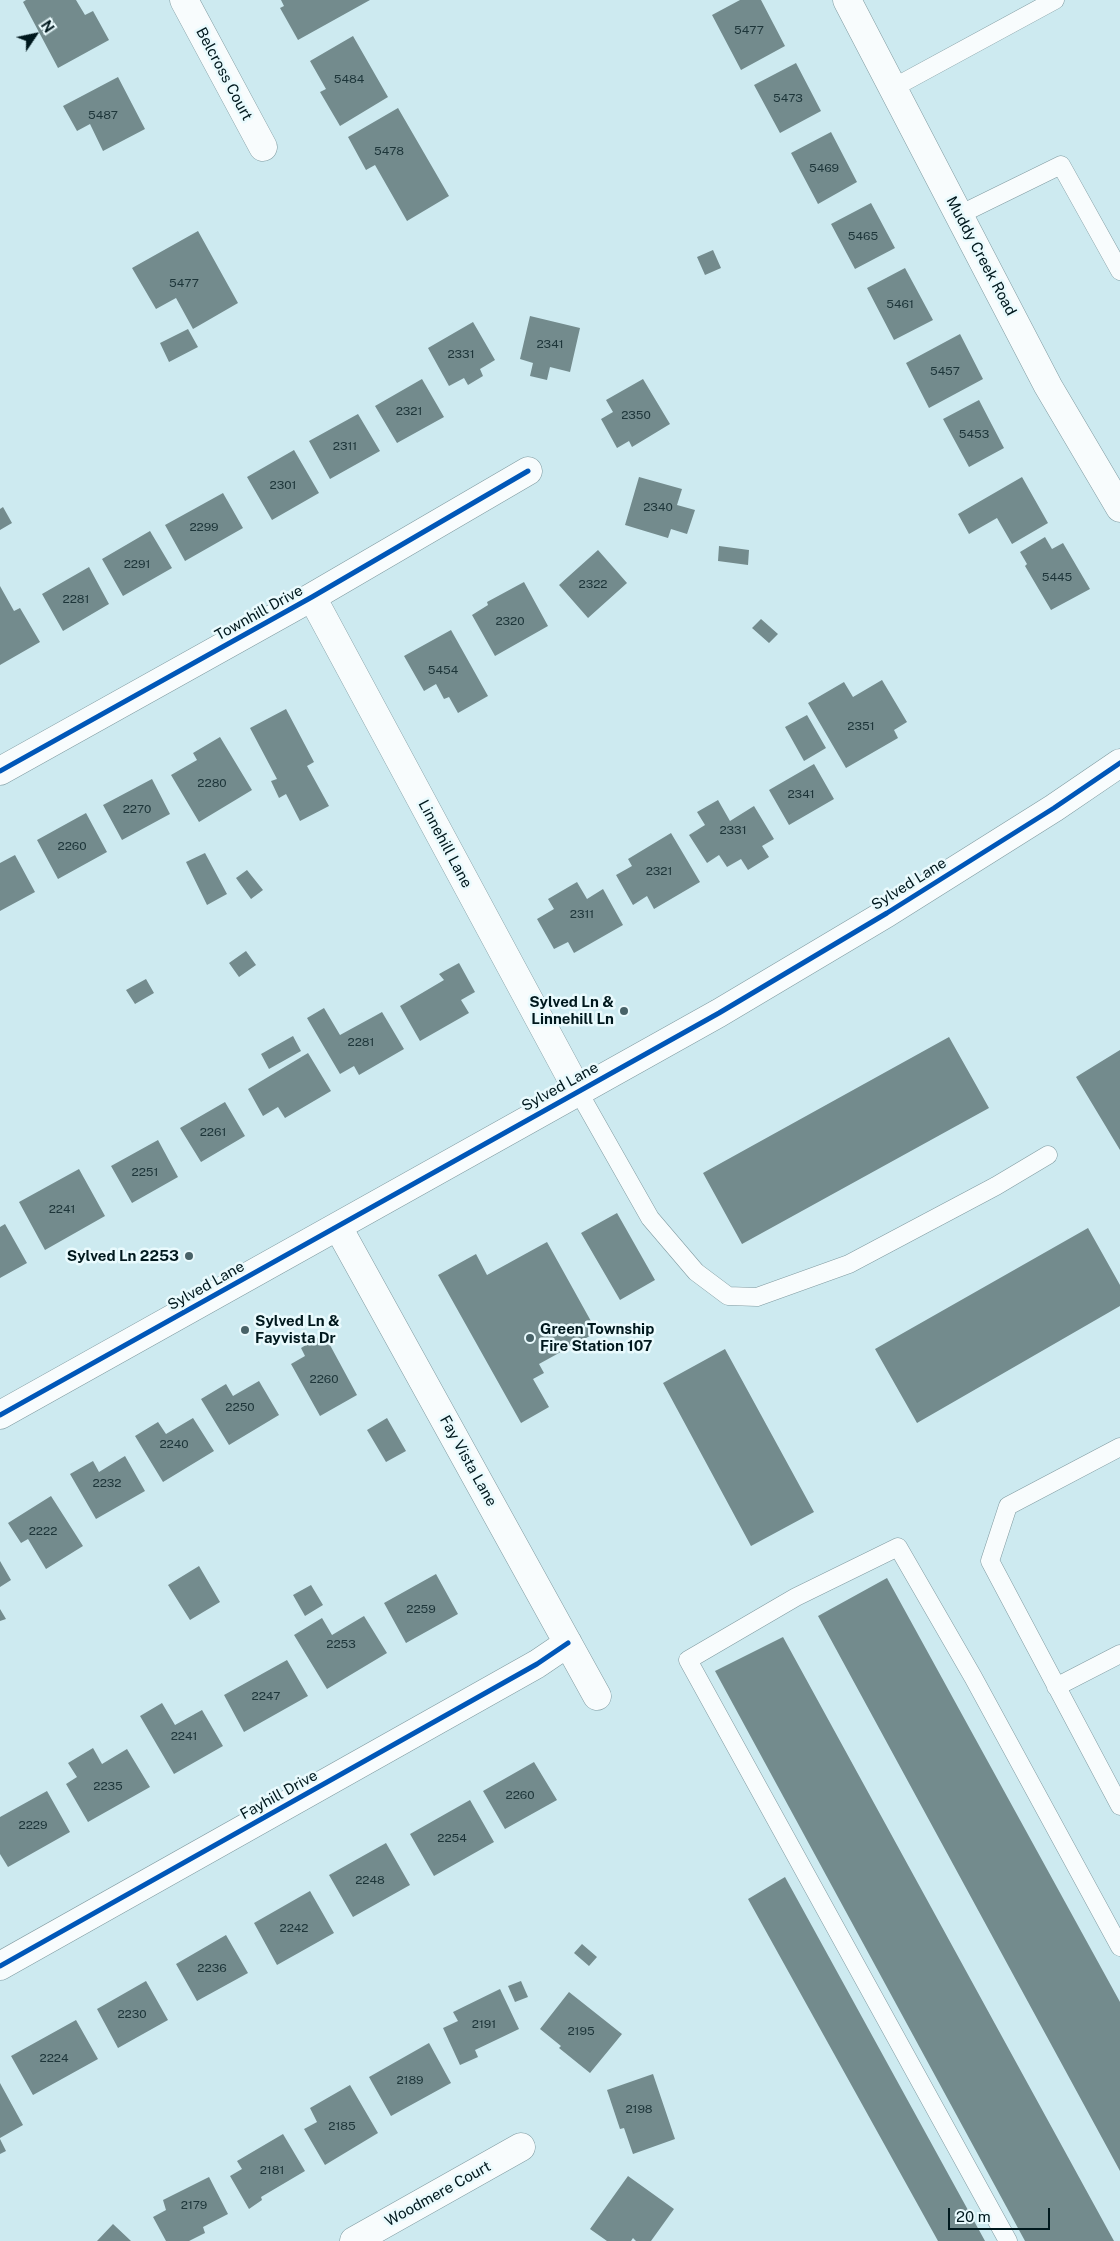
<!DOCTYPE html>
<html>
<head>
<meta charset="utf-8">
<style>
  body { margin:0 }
  #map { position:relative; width:1120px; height:2241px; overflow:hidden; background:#cdeaf0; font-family:"Public Sans",sans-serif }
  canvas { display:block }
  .north { position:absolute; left:10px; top:10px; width:50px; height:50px; -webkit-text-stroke:4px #e9fafd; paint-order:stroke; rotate:56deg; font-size:14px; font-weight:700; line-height:20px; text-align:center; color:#00181d }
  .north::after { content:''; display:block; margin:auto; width:18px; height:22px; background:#00181d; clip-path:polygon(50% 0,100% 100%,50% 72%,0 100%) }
  .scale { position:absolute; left:948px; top:2208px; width:102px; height:22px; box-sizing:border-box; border:2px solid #00181d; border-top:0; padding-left:6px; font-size:15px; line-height:18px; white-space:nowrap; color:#00181d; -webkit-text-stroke:4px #e9fafd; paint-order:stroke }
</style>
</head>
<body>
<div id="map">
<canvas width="1120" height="2241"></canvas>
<div class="north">N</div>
<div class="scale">20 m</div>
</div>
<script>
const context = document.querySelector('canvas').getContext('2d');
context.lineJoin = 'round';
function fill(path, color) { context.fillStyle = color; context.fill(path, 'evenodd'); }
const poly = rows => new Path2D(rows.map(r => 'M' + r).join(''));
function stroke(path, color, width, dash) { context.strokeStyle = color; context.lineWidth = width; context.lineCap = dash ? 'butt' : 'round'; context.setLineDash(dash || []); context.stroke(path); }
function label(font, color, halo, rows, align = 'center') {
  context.font = font + ' "Public Sans",sans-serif'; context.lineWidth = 5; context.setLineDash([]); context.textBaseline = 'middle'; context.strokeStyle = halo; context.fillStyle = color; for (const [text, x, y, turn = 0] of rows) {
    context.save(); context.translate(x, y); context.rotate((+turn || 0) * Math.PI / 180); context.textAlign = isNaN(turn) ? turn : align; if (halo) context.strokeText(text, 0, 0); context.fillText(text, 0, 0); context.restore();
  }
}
fill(poly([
  [26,0,76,0,85,15,93,11,109,40,58,68,23,2],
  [281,0,370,0,298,40,280,8,284,6],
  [740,0,761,0,785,46,741,70,712,15],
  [353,36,388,97,340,126,320,92,326,89,310,61],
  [796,63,821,111,780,133,754,85],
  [118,77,145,129,103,151,90,124,77,131,63,106],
  [398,108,449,196,407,221,375,165,366,170,348,137],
  [831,132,857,182,818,204,791,153],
  [871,203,895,248,855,269,831,224],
  [198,231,238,303,193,329,176,298,156,309,132,268],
  [713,250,721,268,705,275,697,257],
  [905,268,933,320,894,340,867,288],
  [530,316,580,328,570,372,550,367,547,380,530,376,533,363,520,359],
  [473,322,495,360,480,369,483,376,468,385,464,378,449,386,428,348],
  [188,329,198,347,169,362,160,343],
  [960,334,983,379,929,408,906,363],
  [422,379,444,417,397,443,375,406],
  [643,379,670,424,632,447,629,441,617,448,601,419,613,412,606,400],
  [979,400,1004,448,969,467,943,419],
  [358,414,380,451,330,479,309,441],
  [294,450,319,493,272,520,247,477],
  [639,477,682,489,677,505,695,510,687,534,671,529,668,538,625,525],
  [1022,477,1048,523,1012,544,997,518,969,534,958,514],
  [223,493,243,528,185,561,165,525],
  [3,507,12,523,0,530,0,509],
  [150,531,172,568,123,596,102,559],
  [1045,537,1052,549,1063,543,1090,589,1051,610,1025,566,1027,564,1020,552],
  [719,546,749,550,748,565,718,561],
  [598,550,627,583,588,618,559,585],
  [89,567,109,604,63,631,42,594],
  [524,582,548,626,495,656,472,615,488,605,487,602],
  [0,586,14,611,20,608,40,642,0,665],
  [761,619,778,634,769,643,752,628],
  [451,630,488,696,458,713,449,697,444,699,436,684,424,691,404,656],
  [882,680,907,722,894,730,898,738,846,768,808,703,844,682,853,697],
  [286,709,314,762,307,766,329,806,300,821,286,794,279,798,271,781,277,779,250,728],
  [807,715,826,748,804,761,785,727],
  [220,737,252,790,199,822,171,775,197,760,193,753],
  [814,764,834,799,789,825,769,790],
  [152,779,170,814,122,840,103,805],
  [718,800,730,821,754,806,774,839,762,846,769,857,748,870,741,859,727,867,719,855,707,863,689,835,705,825,697,812],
  [86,813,107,852,58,879,37,840],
  [671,833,700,882,654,909,647,896,633,905,616,875,632,866,628,859],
  [205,853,227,894,207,905,186,862],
  [15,855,35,892,0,911,0,863],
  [247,870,263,890,251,899,236,878],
  [577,882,587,899,603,889,623,925,574,953,568,942,554,949,537,919,554,909,548,899],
  [246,951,256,965,239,977,229,963],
  [459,963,475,992,461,1000,469,1013,420,1041,400,1006,444,980,439,974],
  [146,979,154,993,135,1004,126,990],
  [324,1008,340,1035,382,1012,404,1049,359,1075,354,1066,340,1074,307,1018],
  [293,1036,301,1051,269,1069,261,1054],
  [949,1037,989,1108,742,1244,703,1173],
  [1120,1050,1120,1150,1076,1077],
  [308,1053,331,1091,285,1118,278,1107,263,1116,248,1089],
  [225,1102,245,1136,201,1162,180,1128],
  [158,1140,178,1177,132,1203,111,1166],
  [79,1169,105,1216,45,1250,19,1202],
  [617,1213,655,1280,620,1300,581,1233],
  [5,1224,27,1263,0,1278,0,1227],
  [1088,1228,1120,1285,1120,1306,917,1423,875,1349],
  [547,1242,597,1332,539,1364,544,1373,533,1379,549,1407,521,1423,438,1275,476,1254,487,1275],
  [324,1334,357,1395,320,1416,291,1364,305,1356,301,1348],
  [725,1349,814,1512,751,1546,663,1383],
  [259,1381,279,1415,229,1445,201,1399,226,1384,233,1396],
  [193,1418,214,1451,163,1482,135,1436,158,1422,166,1434],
  [387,1418,406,1451,386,1462,367,1430],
  [125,1456,145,1491,96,1519,70,1474,93,1461,99,1472],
  [51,1496,83,1546,46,1569,28,1539,21,1543,8,1523],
  [0,1561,11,1580,0,1587],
  [199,1566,220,1602,190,1620,168,1585],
  [436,1574,458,1614,406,1643,384,1603],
  [887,1578,1120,2002,1120,2171,818,1616],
  [311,1585,323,1605,305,1616,293,1595],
  [0,1609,6,1619,0,1621],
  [364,1616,387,1653,327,1689,294,1635,322,1618,332,1635],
  [783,1637,1114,2241,1025,2241,715,1671],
  [287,1660,308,1696,244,1732,224,1695],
  [162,1703,175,1725,202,1710,223,1746,174,1774,140,1716],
  [93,1748,102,1764,127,1749,150,1787,88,1822,66,1784,77,1777,68,1763],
  [534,1762,557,1800,505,1829,483,1791],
  [47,1791,70,1832,8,1867,0,1854,0,1817],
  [470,1800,494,1842,434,1876,410,1834],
  [386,1843,410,1885,353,1917,329,1875],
  [785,1877,985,2241,938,2241,748,1899],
  [310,1891,334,1933,277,1965,254,1923],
  [226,1935,248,1973,197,2001,176,1964],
  [582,1944,597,1957,589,1966,574,1953],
  [146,1981,168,2020,118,2048,97,2009],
  [521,1981,528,1997,515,2002,508,1986],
  [500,1989,519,2029,475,2050,478,2057,460,2065,443,2028,458,2021,453,2012],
  [569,1992,622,2034,590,2073,559,2048,561,2046,540,2029],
  [76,2020,98,2059,33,2095,11,2056],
  [429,2043,451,2083,391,2116,369,2077],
  [653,2074,675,2139,633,2154,624,2128,620,2129,607,2090],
  [0,2083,23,2125,0,2138],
  [350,2085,378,2133,325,2165,304,2129,317,2122,310,2108],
  [283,2134,305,2171,261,2197,262,2200,249,2209,230,2176,242,2169,237,2161],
  [0,2139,6,2151,0,2154],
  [628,2176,674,2209,651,2241,636,2241,633,2238,631,2241,607,2241,590,2229],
  [209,2177,228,2214,203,2227,205,2233,189,2241,166,2241,153,2217,166,2210,163,2200],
  [113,2224,131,2241,97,2241]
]), '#738b8d');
const service = poly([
  [893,88,1055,0],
  [959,215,1061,165,1120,271],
  [578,1091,650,1218,696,1272,728,1296,757,1297,849,1264,996,1186,1048,1155],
  [1120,1447,1008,1506,990,1561,1120,1806],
  [1056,1687,1120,1654],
  [1008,2241,688,1660,796,1597,898,1547,973,1677,1120,1947]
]);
const minor = poly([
  [184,0,263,147],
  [312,597,578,1091],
  [0,771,312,597,528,471],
  [338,1227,597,1696],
  [0,1415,719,1013,887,913,1054,808,1120,763],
  [0,1966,537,1664,568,1643],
  [354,2241,521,2147]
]);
const tertiary = poly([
  [847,0,1048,386,1120,508]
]);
stroke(service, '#7f9aa0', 19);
stroke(minor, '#7f9aa0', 29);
stroke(tertiary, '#7f9aa0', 29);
stroke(service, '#f8fcfd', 18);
stroke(minor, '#f8fcfd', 28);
stroke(tertiary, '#f8fcfd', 28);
stroke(poly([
  [0,771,312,597,528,471],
  [0,1415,719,1013,887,913,1054,808,1120,763],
  [0,1966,537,1664,568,1643]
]), '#0057b8', 5);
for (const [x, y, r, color] of [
  [624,1011,5,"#486267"],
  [189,1256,5,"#486267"],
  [245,1330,5,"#486267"],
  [530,1338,5,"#486267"]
]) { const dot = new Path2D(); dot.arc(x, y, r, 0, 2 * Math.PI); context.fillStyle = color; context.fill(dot); stroke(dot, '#e9fafd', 2); }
label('12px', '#1d3539', null, [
  ["5477",749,30],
  ["5484",349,79],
  ["5473",788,98],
  ["5487",103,115],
  ["5478",389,151],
  ["5469",824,168],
  ["5465",863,236],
  ["5477",184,283],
  ["5461",900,304],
  ["2341",550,344],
  ["2331",461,354],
  ["5457",945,371],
  ["2321",409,411],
  ["2350",636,415],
  ["5453",974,434],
  ["2311",345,446],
  ["2301",283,485],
  ["2340",658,507],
  ["2299",204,527],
  ["2291",137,564],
  ["5445",1057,577],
  ["2322",593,584],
  ["2281",76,599],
  ["2320",510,621],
  ["5454",443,670],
  ["2351",861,726],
  ["2280",212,783],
  ["2341",801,794],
  ["2270",137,809],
  ["2331",733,830],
  ["2260",72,846],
  ["2321",659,871],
  ["2311",582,914],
  ["2281",361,1042],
  ["2261",213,1132],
  ["2251",145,1172],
  ["2241",62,1209],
  ["2260",324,1379],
  ["2250",240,1407],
  ["2240",174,1444],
  ["2232",107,1483],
  ["2222",43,1531],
  ["2259",421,1609],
  ["2253",341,1644],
  ["2247",266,1696],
  ["2241",184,1736],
  ["2235",108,1786],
  ["2260",520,1795],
  ["2229",33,1825],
  ["2254",452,1838],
  ["2248",370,1880],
  ["2242",294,1928],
  ["2236",212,1968],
  ["2230",132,2014],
  ["2191",484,2024],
  ["2195",581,2031],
  ["2224",54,2058],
  ["2189",410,2080],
  ["2198",639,2109],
  ["2185",342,2126],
  ["2181",272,2170],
  ["2179",194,2205]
]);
label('15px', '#00181d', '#e9fafd', [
  ["Belcross Court",224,74,62],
  ["Muddy Creek Road",981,256,62],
  ["Townhill Drive",259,613,-29],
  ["Linnehill Lane",445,844,62],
  ["Sylved Lane",909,884,-32],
  ["Sylved Lane",560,1087,-29],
  ["Sylved Lane",206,1286,-29],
  ["Fay Vista Lane",468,1461,61],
  ["Fayhill Drive",279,1795,-29],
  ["Woodmere Court",438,2194,-29]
]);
label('bold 15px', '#00181d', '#e9fafd', [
  ["Sylved Ln &",614,1002],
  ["Linnehill Ln",614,1019],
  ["Sylved Ln 2253",179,1256],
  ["Sylved Ln &",255,1321,"left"],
  ["Fayvista Dr",255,1338,"left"],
  ["Green Township",540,1329,"left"],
  ["Fire Station 107",540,1346,"left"]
], 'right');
</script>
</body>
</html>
